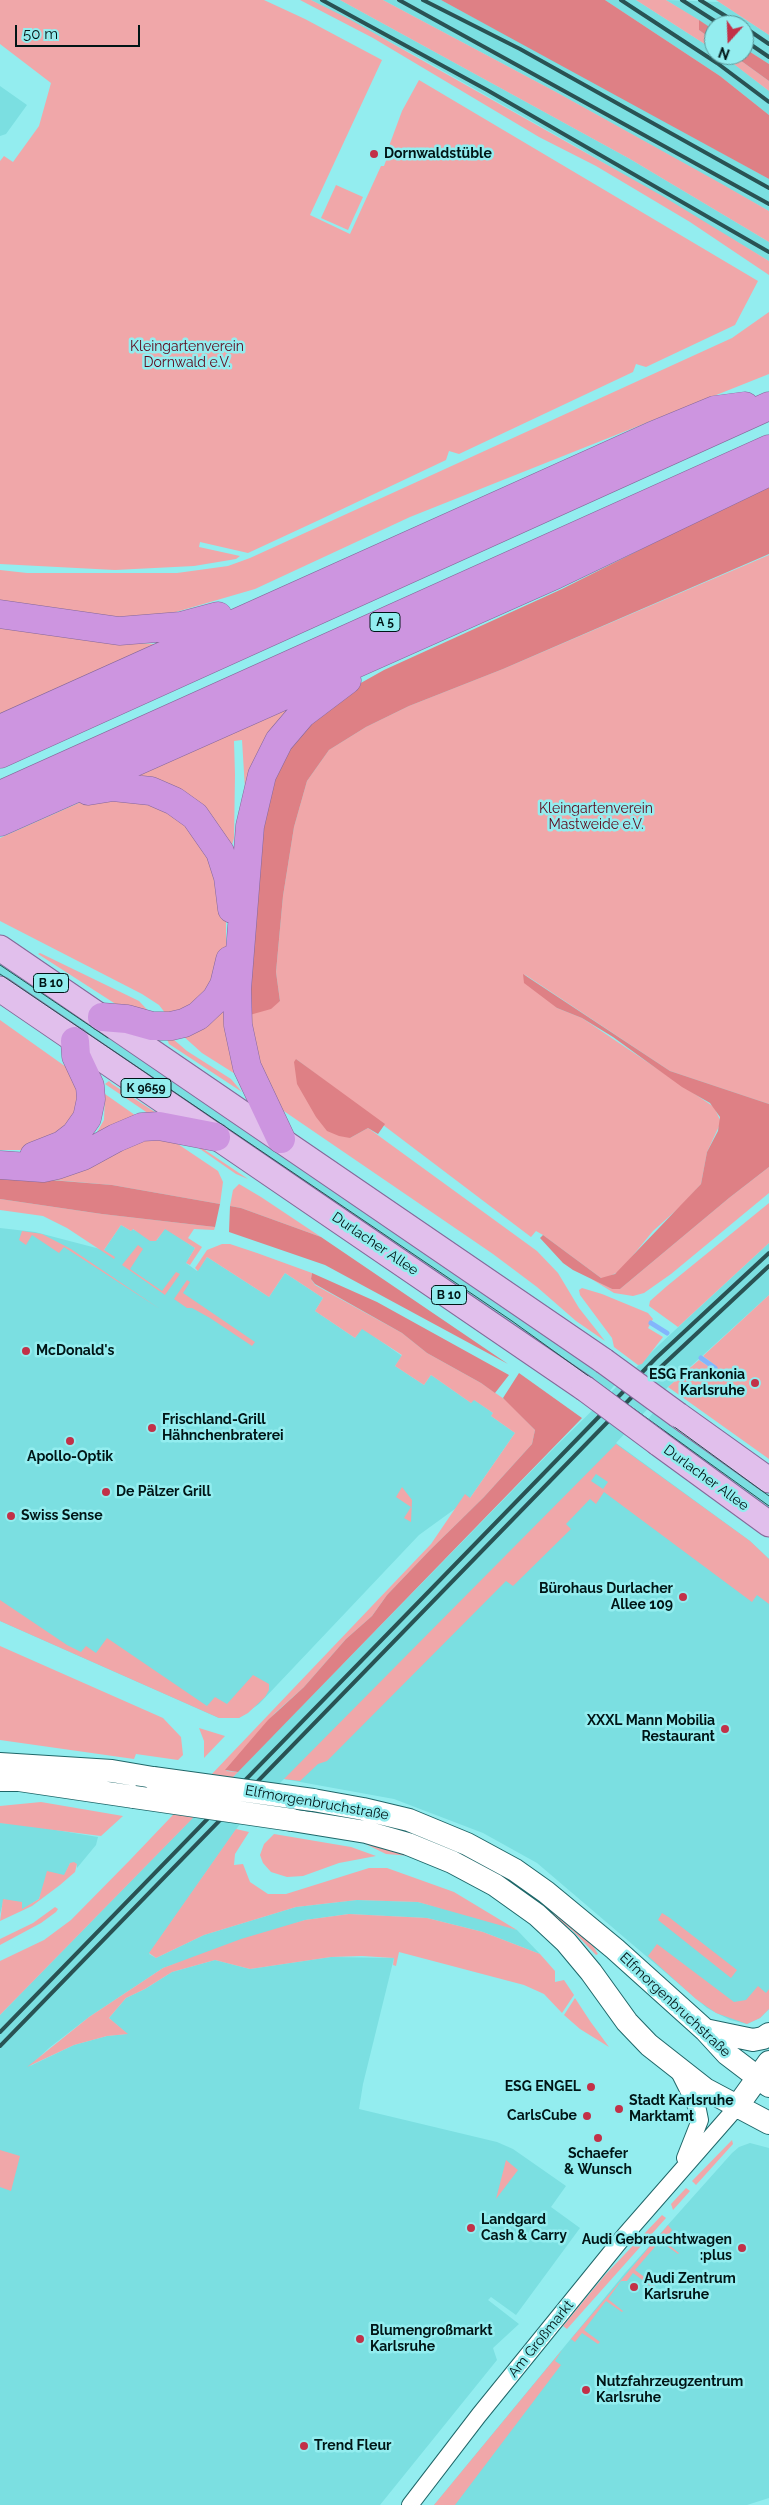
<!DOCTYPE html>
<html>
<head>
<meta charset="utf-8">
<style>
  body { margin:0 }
  #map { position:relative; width:769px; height:2505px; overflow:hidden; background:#93edef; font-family:Raleway,sans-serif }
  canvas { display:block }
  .north { position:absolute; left:704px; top:15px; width:50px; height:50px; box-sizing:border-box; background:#93edef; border:1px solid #589798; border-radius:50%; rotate:200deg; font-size:14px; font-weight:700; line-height:20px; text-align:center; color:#001516 }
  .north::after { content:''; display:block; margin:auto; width:18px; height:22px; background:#c23148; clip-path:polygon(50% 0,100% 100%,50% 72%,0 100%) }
  .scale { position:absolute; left:15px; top:25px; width:125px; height:22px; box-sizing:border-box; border:2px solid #001516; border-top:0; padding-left:6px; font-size:15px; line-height:18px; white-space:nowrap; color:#001516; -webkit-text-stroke:4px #93edef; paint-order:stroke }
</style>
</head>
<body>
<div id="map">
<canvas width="769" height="2505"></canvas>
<div class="north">N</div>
<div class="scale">50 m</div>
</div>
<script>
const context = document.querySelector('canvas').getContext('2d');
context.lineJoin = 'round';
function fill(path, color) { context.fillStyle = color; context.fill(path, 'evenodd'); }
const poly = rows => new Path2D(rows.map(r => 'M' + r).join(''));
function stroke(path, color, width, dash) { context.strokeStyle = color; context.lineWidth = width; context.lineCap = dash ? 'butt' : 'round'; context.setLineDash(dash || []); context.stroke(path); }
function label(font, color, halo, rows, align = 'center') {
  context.font = font + ' Raleway,sans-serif'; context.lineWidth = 5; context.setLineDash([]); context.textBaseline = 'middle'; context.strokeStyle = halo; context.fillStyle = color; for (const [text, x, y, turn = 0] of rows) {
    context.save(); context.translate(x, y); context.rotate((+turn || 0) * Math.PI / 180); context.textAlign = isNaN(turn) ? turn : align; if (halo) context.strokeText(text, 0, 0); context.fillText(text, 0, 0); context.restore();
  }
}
fill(poly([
  [311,0,340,0,630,159,769,242,769,261,575,146,420,58],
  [383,0,441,0,589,79,769,179,769,211,556,92],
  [605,0,636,0,714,50,714,55,722,55,729,60,769,91,769,115,720,76],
  [666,0,719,2,769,35,769,64,744,48,744,25,714,25,714,30],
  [0,86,27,105,6,134,0,136],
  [0,959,618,1381,607,1394,0,980],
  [121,1225,131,1231,132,1229,157,1240,165,1228,195,1248,186,1263,197,1271,207,1257,269,1297,285,1273,323,1298,315,1311,355,1338,362,1328,402,1356,395,1366,424,1385,431,1375,471,1403,473,1399,493,1413,491,1416,515,1433,470,1498,419,1535,259,1704,239,1718,219,1718,0,1621,0,1228,35,1232,104,1250],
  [769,1243,769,1295,668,1387,616,1443,750,1541,769,1559,769,2009,760,2018,747,2024,730,2020,707,2008,537,1863,483,1833,394,1799,284,1779,242,1821,149,1954,156,1958,204,1935,296,1907,357,1900,418,1902,490,1921,517,1930,540,1954,483,1932,427,1918,349,1914,305,1920,163,1968,89,2017,49,2048,30,2066,74,2045,107,2036,127,2034,109,2018,126,1998,145,1989,172,1972,215,1960,250,1969,331,1957,394,1958,363,2084,359,2109,497,2142,513,2149,566,2186,551,2207,580,2228,516,2315,491,2297,488,2300,519,2324,493,2348,497,2360,380,2505,0,2505,0,2015,555,1447,660,1344],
  [656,1409,769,1492,769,1513,646,1422],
  [0,1823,20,1824,98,1837,96,1845,77,1868,77,1864,70,1863,65,1875,42,1891,39,1899,22,1910,4,1899,0,1914],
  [750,2143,769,2148,769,2498,747,2505,434,2505,625,2273,732,2153,739,2147]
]), '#7bdfe1');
fill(poly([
  [0,0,264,0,305,19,382,60,310,215,350,234,381,166,384,166,387,158,385,157,402,111,419,80,758,281,735,325,646,367,636,364,633,372,459,454,449,451,446,460,317,521,248,553,200,542,199,547,240,556,236,559,194,566,115,570,0,564,0,161,4,156,13,162,39,126,51,83,0,44],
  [300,0,311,0,349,19,664,197,769,261,769,275,690,222,596,166,539,137,373,38],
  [340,0,383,0,556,92,720,183,769,211,769,242,630,159],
  [636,0,666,0,699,20,699,30,714,41,714,50],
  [716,0,769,0,769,35,719,2],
  [722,55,733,55,769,81,769,91],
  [336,185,363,197,348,230,321,218],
  [769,312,769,374,410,517,255,589,169,614,120,619,0,604,0,570,27,573,177,573,228,566,250,558,732,338],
  [769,555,769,1104,670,1071,524,974,557,1008,582,1018,714,1107,721,1122,707,1152,701,1184,682,1205,653,1231,620,1271,606,1278,601,1278,543,1235,536,1231,531,1237,296,1059,350,1138,368,1128,537,1251,558,1273,579,1308,605,1341,576,1321,537,1287,493,1254,275,1105,262,1084,246,1016,280,1001,276,972,283,896,294,827,307,781,329,750,366,727,409,706,503,669],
  [0,624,133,643,158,644,0,719],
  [291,706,266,736,245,789,242,740,234,741,235,775,234,838,232,845,137,777,135,772],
  [145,797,201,834,226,906,226,953,210,996,169,1018,159,1005,142,994,0,921,0,838,90,798],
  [40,953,139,1001,156,1019,128,1012,38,954],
  [224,1009,240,1077,202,1053,182,1035],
  [0,1020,76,1074,80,1079,77,1122,28,1150,0,1150],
  [167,1039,173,1039,187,1051,231,1079,242,1092,169,1044],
  [109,1081,112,1084,158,1114,155,1118,105,1084],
  [105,1094,142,1120,93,1139,104,1120],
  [163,1134,218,1171,223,1182,220,1204,112,1185,18,1177],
  [190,1142,202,1148,248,1179,236,1174],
  [769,1167,769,1193,671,1274,644,1293,633,1296,614,1293,590,1278,612,1289,620,1289,729,1198],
  [239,1184,261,1197,321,1237,241,1208,230,1206,233,1190],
  [0,1199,102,1214,215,1227,214,1230,194,1229,188,1238,202,1247,190,1265,186,1263,195,1248,165,1229,156,1241,150,1241,133,1229,131,1231,121,1225,104,1250,115,1257,114,1259,67,1228,43,1216,0,1210],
  [769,1203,769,1243,678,1327,649,1306,650,1301,667,1286],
  [22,1231,42,1234,71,1249,160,1309,64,1247,59,1253,32,1235,26,1245,19,1240],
  [222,1244,230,1244,257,1253,312,1273,311,1279,315,1285,402,1333,427,1353,481,1383,507,1401,535,1430,532,1444,484,1497,430,1550,387,1595,372,1616,346,1639,304,1687,275,1713,226,1771,238,1772,0,2015,0,1961,44,1940,71,1920,130,1860,431,1544,465,1494,470,1498,515,1433,491,1416,493,1413,474,1400,471,1403,431,1375,424,1385,395,1366,402,1355,362,1329,355,1338,315,1311,323,1298,285,1273,269,1297,207,1257,198,1271,195,1268,207,1250],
  [138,1245,143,1249,130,1269,162,1291,176,1272,180,1274,165,1295,122,1265],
  [187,1280,190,1282,183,1293,255,1342,252,1346,210,1318,192,1308,187,1308,174,1299],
  [582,1288,602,1294,648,1313,653,1319,648,1328,663,1337,642,1364,638,1365,614,1347,612,1338,580,1295,579,1290],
  [769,1295,769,1459,668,1387,699,1360,714,1370,716,1366,703,1356],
  [616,1444,750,1541,769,1559,769,1604,757,1595,752,1602,604,1492,596,1504,590,1499,566,1524,571,1529,513,1586,506,1581,327,1761,318,1764,300,1781,284,1779],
  [596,1474,608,1482,603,1489,591,1481],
  [402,1487,412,1500,411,1522,404,1518,411,1507,396,1497],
  [0,1600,67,1645,81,1652,86,1646,96,1653,107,1638,207,1706,215,1697,227,1704,253,1675,269,1684,269,1690,265,1697,248,1713,239,1718,219,1718,0,1621],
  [0,1646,163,1718,181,1737,183,1755,178,1760,136,1754,134,1759,0,1740],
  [199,1728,225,1736,204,1758,204,1741],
  [41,1802,123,1816,101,1836,0,1823,0,1806],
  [305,1808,405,1829,485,1864,535,1895,590,1941,598,1954,596,1955,573,1931,530,1897,301,1811],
  [236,1829,249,1832,235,1854,234,1865,243,1864,250,1882,268,1894,286,1894,369,1868,387,1868,454,1892,517,1930,418,1902,357,1900,296,1907,204,1935,156,1958,149,1953],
  [274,1834,351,1847,376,1856,339,1863,303,1876,287,1877,271,1872,263,1863,260,1855,264,1844],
  [357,1840,411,1856,386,1854],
  [74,1862,77,1864,75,1872,60,1885,32,1906,0,1921,3,1899,22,1902,22,1909,39,1899,47,1871,64,1875,70,1863],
  [55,1907,58,1909,56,1912,41,1923,0,1945,0,1939,33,1923],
  [662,1913,670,1918,737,1970,731,1978,658,1920],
  [349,1914,427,1918,483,1932,540,1954,555,1971,555,1982,564,1980,574,1995,562,2013,544,1994,524,1985,399,1952,396,1966,393,1965,394,1958,362,1956,331,1957,250,1969,215,1960,172,1972,145,1989,126,1998,109,2018,128,2034,107,2036,74,2045,27,2067,89,2017,163,1968,241,1939,305,1920],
  [657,1944,734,2002,746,2000,758,1986,766,1993,769,1989,769,2009,760,2018,747,2024,716,2013,696,1999,648,1956],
  [575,1998,590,2021,609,2047,580,2029,564,2015],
  [732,2140,733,2144,696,2185,692,2181],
  [0,2150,20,2156,11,2191,0,2187],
  [506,2160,518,2170,496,2199],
  [686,2188,690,2191,673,2210,671,2204],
  [662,2215,666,2218,567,2329,563,2326,605,2275],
  [668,2225,672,2230,664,2241,679,2253,678,2254,660,2241,635,2270,655,2285,653,2288,633,2273,627,2281,621,2281,608,2299,623,2311,622,2312,606,2301,584,2330,600,2342,598,2344,582,2333,575,2342,571,2339],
  [562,2350,555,2361,561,2365,455,2505,434,2505]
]), '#f0a7a9');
fill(poly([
  [441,0,605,0,720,76,769,115,769,179],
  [699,20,714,30,714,41,699,30],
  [744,48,769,64,769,81,733,55,744,55],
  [769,485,769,554,503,669,409,706,366,727,329,750,307,781,294,827,283,896,276,972,280,1001,271,1009,246,1016,255,861,273,775,305,727,359,684,384,670,562,589],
  [523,974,670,1071,769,1104,769,1167,729,1198,620,1289,612,1289,573,1270,563,1263,540,1238,543,1235,601,1278,615,1274,701,1184,707,1152,718,1131,720,1117,710,1103,682,1087,613,1037,582,1018,557,1008,524,983],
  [296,1059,385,1124,378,1134,368,1128,350,1138,339,1136,327,1131,316,1117,297,1084,294,1062],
  [0,1176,112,1185,220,1204,215,1227,102,1214,0,1199],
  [230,1206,241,1208,321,1237,508,1364,325,1265,229,1232],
  [312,1273,377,1302,509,1375,495,1393,481,1383,427,1353,402,1333,315,1284,311,1279],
  [519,1373,582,1418,238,1772,225,1770,268,1720,304,1687,346,1639,372,1616,387,1595,430,1550,484,1497,532,1444,535,1430,503,1398]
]), '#de8085');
stroke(poly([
  [651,1323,667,1333],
  [701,1358,715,1368]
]), '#83b5fc', 5);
const street = poly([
  [678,2070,698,2110,700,2120,685,2158],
  [410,2505,479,2415,625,2235,736,2108]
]);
const secondary = poly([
  [0,1764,112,1771,153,1778],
  [0,1780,19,1780,134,1797],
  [313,1800,363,1809,409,1820,467,1844,515,1870,546,1892,615,1949,705,2030,727,2054,769,2086],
  [292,1820,366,1832,408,1844,452,1862,495,1885,537,1915,566,1942,591,1972,627,2022,649,2045,705,2089,769,2123],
  [705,2030,753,2040,763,2038,769,2034],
  [736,2108,769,2062]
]);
const primary = poly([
  [0,948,604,1361],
  [0,989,584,1388],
  [678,1415,769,1480],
  [658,1443,769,1524]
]);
const highway = poly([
  [0,614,119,631,181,626,218,616],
  [0,729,652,436,715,410,745,406],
  [0,754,769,406],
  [88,791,113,787,151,791,174,801,195,816,220,852,228,877,232,909],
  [0,795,769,449],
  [0,822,555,575,769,472],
  [102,1017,127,1019,152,1026,171,1026,184,1023,198,1016,216,999,224,985,230,960],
  [281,1139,247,1067,238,1025,237,989,250,826,262,775,279,741,302,714,347,680],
  [34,1156,62,1145,75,1135,87,1118,91,1099,90,1086,76,1056,75,1041],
  [0,1165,43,1168,57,1165,83,1156,116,1138,142,1127,159,1126,216,1137]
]);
stroke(street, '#1f6769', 18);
stroke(secondary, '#1f6769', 24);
stroke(primary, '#856899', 27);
stroke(highway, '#856899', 29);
stroke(street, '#fff', 16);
stroke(secondary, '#fff', 22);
stroke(primary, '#e1bfec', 25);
stroke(highway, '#cd95e0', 28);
stroke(poly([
  [0,965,108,1038],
  [0,974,512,1321,769,1506],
  [658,1415,769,1496]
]), '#295253', 1);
stroke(poly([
  [322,0,487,90,769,252],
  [399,0,769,204],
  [423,0,520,49,769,188],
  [621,0,717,63,769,102],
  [682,0,721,25],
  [700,0,740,25],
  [744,27,769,44],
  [744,40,769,57],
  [0,2032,656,1358,769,1253],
  [0,2046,663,1365,769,1266]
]), '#295253', 4);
const secondaryBridge = poly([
  [153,1778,313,1800],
  [134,1797,292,1820]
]);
const primaryBridge = poly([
  [604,1361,678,1415],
  [584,1388,658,1443]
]);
stroke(secondaryBridge, '#1f6769', 24, []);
stroke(primaryBridge, '#856899', 27, []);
stroke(secondaryBridge, '#fff', 22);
stroke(primaryBridge, '#e1bfec', 25);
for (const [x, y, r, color] of [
  [374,154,5,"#c23148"],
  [26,1351,5,"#c23148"],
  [755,1383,5,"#c23148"],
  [152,1428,5,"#c23148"],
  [70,1441,5,"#c23148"],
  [106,1492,5,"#c23148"],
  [11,1516,5,"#c23148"],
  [683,1597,5,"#c23148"],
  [725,1729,5,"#c23148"],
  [591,2087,5,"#c23148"],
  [619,2109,5,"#c23148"],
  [587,2116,5,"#c23148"],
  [598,2138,5,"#c23148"],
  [471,2228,5,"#c23148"],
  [742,2248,5,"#c23148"],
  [634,2287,5,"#c23148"],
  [360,2339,5,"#c23148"],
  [586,2390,5,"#c23148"],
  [304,2446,5,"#c23148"]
]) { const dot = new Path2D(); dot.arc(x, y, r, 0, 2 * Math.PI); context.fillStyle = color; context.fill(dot); stroke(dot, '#93edef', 2); }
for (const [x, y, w] of [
  [385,622,30],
  [51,983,35],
  [146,1088,50],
  [449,1295,35]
]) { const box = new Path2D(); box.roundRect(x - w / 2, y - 9.5, w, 19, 4); context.fillStyle = '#93edef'; context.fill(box); stroke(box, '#001516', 1); }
label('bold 12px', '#001516', null, [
  ["A 5",385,622],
  ["B 10",51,983],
  ["K 9659",146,1088],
  ["B 10",449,1295]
]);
label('bold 14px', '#001516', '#93edef', [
  ["Dornwaldstüble",384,154],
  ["McDonald's",36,1351],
  ["ESG Frankonia",745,1375,"right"],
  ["Karlsruhe",745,1391,"right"],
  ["Frischland-Grill",162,1420],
  ["Hähnchenbraterei",162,1436],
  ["Apollo-Optik",70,1457,"center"],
  ["De Pälzer Grill",116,1492],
  ["Swiss Sense",21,1516],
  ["Bürohaus Durlacher",673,1589,"right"],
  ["Allee 109",673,1605,"right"],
  ["XXXL Mann Mobilia",715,1721,"right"],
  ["Restaurant",715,1737,"right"],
  ["ESG ENGEL",581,2087,"right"],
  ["Stadt Karlsruhe",629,2101],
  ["Marktamt",629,2117],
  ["CarlsCube",577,2116,"right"],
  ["Schaefer",598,2154,"center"],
  ["& Wunsch",598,2170,"center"],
  ["Landgard",481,2220],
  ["Cash & Carry",481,2236],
  ["Audi Gebrauchtwagen",732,2240,"right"],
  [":plus",732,2256,"right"],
  ["Audi Zentrum",644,2279],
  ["Karlsruhe",644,2295],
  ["Blumengroßmarkt",370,2331],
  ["Karlsruhe",370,2347],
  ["Nutzfahrzeugzentrum",596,2382],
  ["Karlsruhe",596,2398],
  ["Trend Fleur",314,2446]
], 'left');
label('14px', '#5d071a', '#93edef', [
  ["Kleingartenverein",187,347],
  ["Dornwald e.V.",187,363],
  ["Kleingartenverein",596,809],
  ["Mastweide e.V.",596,825]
]);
label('14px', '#001516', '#93edef', [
  ["Durlacher Allee",375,1244,34],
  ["Durlacher Allee",706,1478,36],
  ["Elfmorgenbruchstraße",317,1803,10],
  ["Elfmorgenbruchstraße",675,2005,43],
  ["Am Großmarkt",541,2339,-51]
]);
</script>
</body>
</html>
